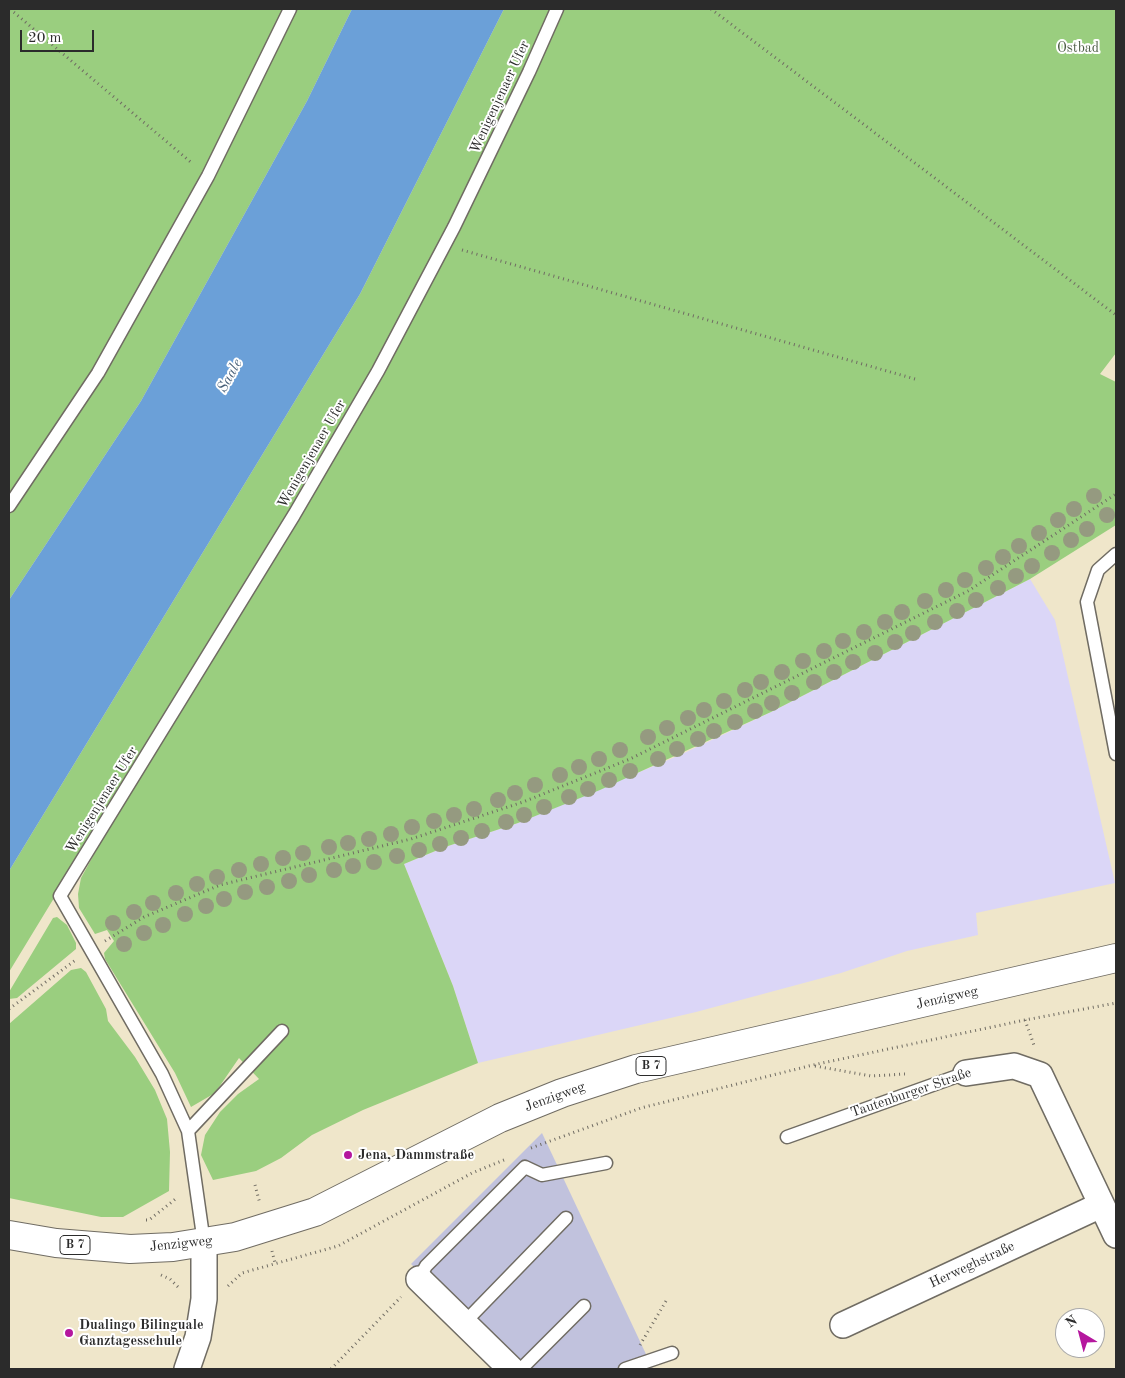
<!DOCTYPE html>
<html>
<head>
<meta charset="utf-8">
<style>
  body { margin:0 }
  #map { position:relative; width:1125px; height:1378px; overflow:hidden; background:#efe6ca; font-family:"Old Standard TT",serif }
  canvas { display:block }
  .frame { position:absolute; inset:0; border:10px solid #2b2b2b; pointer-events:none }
  .north { position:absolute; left:1055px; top:1308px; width:50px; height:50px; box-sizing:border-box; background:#fff; border:1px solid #aaa; border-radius:50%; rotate:323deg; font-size:14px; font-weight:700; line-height:20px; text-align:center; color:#2b2b2b }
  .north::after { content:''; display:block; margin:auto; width:18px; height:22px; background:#b5179e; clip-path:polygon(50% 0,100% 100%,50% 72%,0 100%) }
  .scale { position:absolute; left:20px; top:30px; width:74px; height:22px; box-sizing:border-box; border:2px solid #2b2b2b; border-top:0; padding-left:6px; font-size:15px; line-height:18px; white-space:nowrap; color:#2b2b2b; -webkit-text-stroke:4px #fff; paint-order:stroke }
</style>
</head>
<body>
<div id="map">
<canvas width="1125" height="1378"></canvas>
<div class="frame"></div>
<div class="north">N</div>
<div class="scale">20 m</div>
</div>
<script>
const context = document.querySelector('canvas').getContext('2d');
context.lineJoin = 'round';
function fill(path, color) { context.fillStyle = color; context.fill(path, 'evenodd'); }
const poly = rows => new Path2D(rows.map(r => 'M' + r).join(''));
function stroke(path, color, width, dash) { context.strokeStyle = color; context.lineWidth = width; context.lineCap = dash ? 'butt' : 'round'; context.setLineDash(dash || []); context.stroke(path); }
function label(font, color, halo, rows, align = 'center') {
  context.font = font + ' "Old Standard TT",serif'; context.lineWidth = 4; context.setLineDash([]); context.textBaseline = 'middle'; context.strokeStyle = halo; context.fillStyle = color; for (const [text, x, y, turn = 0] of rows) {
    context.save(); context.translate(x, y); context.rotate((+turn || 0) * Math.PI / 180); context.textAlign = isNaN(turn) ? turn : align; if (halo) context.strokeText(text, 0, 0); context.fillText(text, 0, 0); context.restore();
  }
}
fill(poly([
  [1030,579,1055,620,1115,883,976,913,978,935,907,951,841,973,696,1012,478,1063,453,986,404,864,445,847,518,823,680,755,771,712]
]), '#dbd6f7');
fill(poly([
  [542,1133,653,1369,521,1369,411,1264]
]), '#c1c2dd');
fill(poly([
  [9,9,352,9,307,101,141,401,9,600],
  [504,9,550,9,524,70,449,225,372,368,289,512,9,972,9,871,360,294],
  [563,9,1116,9,1116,353,1100,374,1116,382,1116,525,1030,579,771,712,600,790,518,823,445,847,404,864,453,986,478,1063,363,1110,312,1135,281,1158,256,1171,213,1180,201,1155,205,1135,220,1112,238,1094,259,1079,239,1058,215,1093,191,1107,175,1073,105,959,104,953,114,941,107,930,95,934,79,908,78,894,81,878,108,829,299,518,383,374,459,230,535,75],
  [57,917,67,925,76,943,76,949,17,998,9,999,9,992,53,918],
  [81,968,86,972,106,1009,108,1021,135,1057,155,1090,167,1119,170,1152,169,1191,123,1217,101,1217,9,1198,9,1024,71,970]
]), '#9ace7f');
fill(poly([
  [352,9,504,9,360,294,9,871,9,600,141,401,307,101]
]), '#6ba0d8');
const service = poly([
  [9,506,98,373,208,176,290,9],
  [1116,554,1098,570,1087,602,1116,754],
  [188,1131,282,1031],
  [787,1137,966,1073],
  [204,1243,188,1131,162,1074,60,896,294,515,378,371,454,227,529,72,557,9],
  [419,1279,426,1266,525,1167,542,1175,606,1163],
  [464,1323,566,1218],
  [521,1369,584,1306],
  [625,1369,672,1353]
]);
const minor = poly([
  [966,1073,1014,1066,1040,1075,1116,1235],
  [419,1279,511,1369],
  [843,1325,1101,1205],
  [187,1369,198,1337,204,1299,204,1243]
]);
const primary = poly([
  [9,1235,56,1243,130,1249,173,1247,235,1237,315,1212,500,1118,562,1093,636,1069,1116,958]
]);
stroke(service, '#706c63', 15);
stroke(minor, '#706c63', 28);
stroke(primary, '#706c63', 30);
stroke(poly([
  [10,9,193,164],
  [711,9,1116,315],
  [462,250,915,379],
  [105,941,144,917,220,885,411,839,523,802,630,759,968,591,1116,494],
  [9,1009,77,959],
  [1025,1020,1035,1048],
  [815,1066,871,1076,905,1074],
  [531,1148,641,1108,813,1065,1025,1020,1116,1003],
  [255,1185,260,1204],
  [146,1220,149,1220,178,1197],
  [272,1251,275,1263],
  [161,1275,170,1279,180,1289],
  [228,1286,242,1273,338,1246,472,1173,504,1160],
  [640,1345,666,1301],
  [331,1369,401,1297]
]), '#706c63', 3, [1, 4]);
stroke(service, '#fff', 12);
stroke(minor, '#fff', 25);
stroke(primary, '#fff', 28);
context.fillStyle = '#959a80';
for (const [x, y] of [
  [1094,496],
  [1074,509],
  [1107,515],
  [1058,520],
  [1087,529],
  [1039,533],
  [1071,540],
  [1019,546],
  [1052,553],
  [1003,557],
  [1032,566],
  [986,568],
  [1016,576],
  [965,580],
  [998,588],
  [946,590],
  [976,600],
  [925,601],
  [957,611],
  [902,612],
  [885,622],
  [935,622],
  [864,632],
  [913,633],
  [843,641],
  [895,642],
  [824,651],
  [875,653],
  [803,661],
  [853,662],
  [782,672],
  [834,672],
  [761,682],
  [814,682],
  [745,690],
  [792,693],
  [724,701],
  [772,703],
  [704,710],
  [755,711],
  [688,718],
  [735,722],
  [667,728],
  [714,731],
  [648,737],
  [698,739],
  [677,749],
  [620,750],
  [599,759],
  [658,759],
  [579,767],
  [630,771],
  [560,775],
  [609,780],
  [535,785],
  [588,789],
  [515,793],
  [569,797],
  [498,800],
  [544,807],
  [474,809],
  [454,815],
  [524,815],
  [434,821],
  [506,822],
  [412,827],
  [482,831],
  [391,834],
  [461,838],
  [369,839],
  [348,843],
  [440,844],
  [329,847],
  [419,850],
  [303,853],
  [397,856],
  [283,858],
  [374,862],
  [261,864],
  [353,866],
  [239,870],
  [334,870],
  [309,875],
  [217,877],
  [289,881],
  [197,884],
  [267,887],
  [245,892],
  [176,893],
  [224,899],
  [153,903],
  [206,906],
  [134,912],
  [185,914],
  [113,923],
  [163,925],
  [144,933],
  [124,944]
]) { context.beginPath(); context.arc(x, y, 8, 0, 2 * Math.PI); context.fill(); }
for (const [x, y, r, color] of [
  [348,1155,5,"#b5179e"],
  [69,1333,5,"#b5179e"]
]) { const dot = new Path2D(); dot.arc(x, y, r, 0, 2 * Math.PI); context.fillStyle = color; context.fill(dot); stroke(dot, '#fff', 2); }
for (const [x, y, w] of [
  [651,1066,30],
  [75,1245,30]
]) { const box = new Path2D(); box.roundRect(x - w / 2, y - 9.5, w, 19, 4); context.fillStyle = '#fff'; context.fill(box); stroke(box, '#2b2b2b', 1); }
label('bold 12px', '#2b2b2b', null, [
  ["B 7",651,1066],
  ["B 7",75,1245]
]);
label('14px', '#4c5c44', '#fff', [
  ["Ostbad",1078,48]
]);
label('14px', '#2b2b2b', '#fff', [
  ["Wenigenjenaer Ufer",500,97,-65],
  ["Wenigenjenaer Ufer",312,454,-60],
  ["Wenigenjenaer Ufer",102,800,-58],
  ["Jenzigweg",947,998,-13],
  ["Tautenburger Straße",911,1093,-19],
  ["Jenzigweg",555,1097,-20],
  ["Jenzigweg",181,1244,-6],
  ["Herweghstraße",972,1265,-25]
]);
label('bold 14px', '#2b2b2b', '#fff', [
  ["Jena, Dammstraße",358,1155],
  ["Dualingo Bilinguale",79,1325],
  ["Ganztagesschule",79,1341]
], 'left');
label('italic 15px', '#486079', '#fff', [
  ["Saale",230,376,-61]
]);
</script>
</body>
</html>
